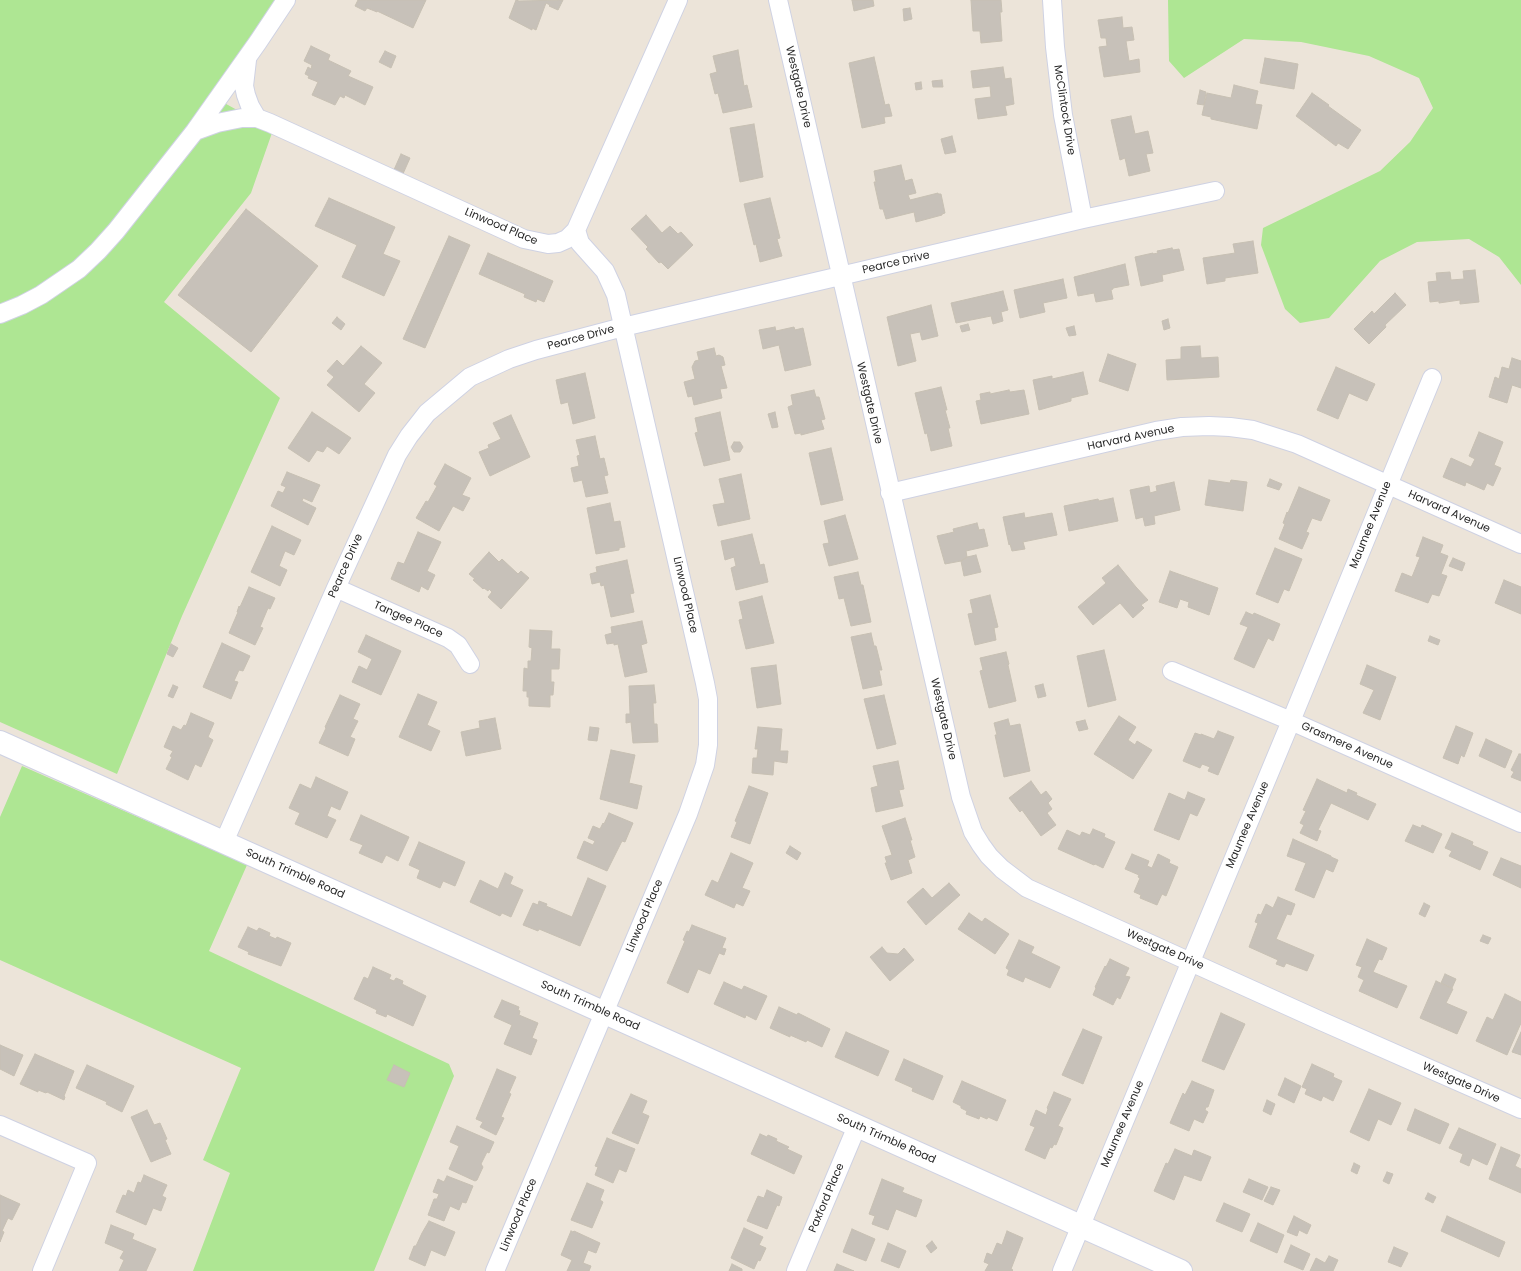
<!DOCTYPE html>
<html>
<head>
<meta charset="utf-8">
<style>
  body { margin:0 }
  canvas { display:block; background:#ece4d9 }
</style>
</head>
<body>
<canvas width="1521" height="1271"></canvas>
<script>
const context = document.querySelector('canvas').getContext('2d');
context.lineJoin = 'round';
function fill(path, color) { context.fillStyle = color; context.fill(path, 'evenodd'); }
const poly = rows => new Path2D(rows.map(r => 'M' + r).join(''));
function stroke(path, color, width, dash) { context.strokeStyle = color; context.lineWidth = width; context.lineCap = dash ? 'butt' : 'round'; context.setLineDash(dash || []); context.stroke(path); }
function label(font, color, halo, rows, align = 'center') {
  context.font = font + ' Poppins,sans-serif'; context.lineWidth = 4; context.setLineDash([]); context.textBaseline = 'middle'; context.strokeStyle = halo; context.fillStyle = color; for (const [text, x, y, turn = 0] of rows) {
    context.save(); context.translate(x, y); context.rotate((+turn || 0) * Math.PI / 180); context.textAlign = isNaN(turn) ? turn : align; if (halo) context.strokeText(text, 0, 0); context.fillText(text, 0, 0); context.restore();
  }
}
fill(poly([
  [0,0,276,0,210,95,273,130,251,193,164,302,280,398,182,616,117,774,0,722],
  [1168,0,1521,0,1521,285,1499,257,1469,239,1417,242,1380,261,1329,318,1300,323,1285,309,1261,245,1263,228,1380,171,1410,142,1433,108,1419,78,1369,56,1301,42,1244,39,1184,78,1169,61],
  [22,766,247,865,209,951,449,1064,454,1076,374,1271,193,1271,230,1173,203,1160,241,1068,0,960,0,817]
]), '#aee693');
const building = poly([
  [358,0,426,0,413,28,377,11,377,12,367,8,365,11,355,6,358,0],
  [516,0,519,1,563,0,558,10,549,6,550,5,546,3,536,30,532,28,532,30,509,18,516,0],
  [852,0,873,0,874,6,854,11,852,0],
  [971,0,1001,0,1002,12,1000,12,1002,41,981,43,980,31,973,31,971,0],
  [910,8,912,19,904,21,903,9,910,8],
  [1122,17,1123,28,1132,27,1134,40,1126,41,1129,61,1139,59,1140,72,1104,77,1099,47,1107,46,1106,38,1101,38,1098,20,1122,17],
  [311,46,330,55,328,60,351,71,348,76,373,87,365,105,345,95,344,98,340,96,335,105,312,95,318,82,308,78,309,76,305,74,308,67,311,69,312,65,304,61,311,46],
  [738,50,744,86,747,85,752,107,723,113,718,93,715,94,710,74,717,72,713,56,738,50],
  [385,51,396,56,391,68,379,62,385,51],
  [874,57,885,105,889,104,892,116,884,117,885,123,862,128,849,63,874,57],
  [1265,58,1298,64,1294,89,1260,83,1265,58],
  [1003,67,1005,79,1011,78,1014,104,1005,106,1007,115,978,119,975,99,991,97,990,86,973,88,971,71,1003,67],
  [942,80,943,87,933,87,932,81,942,80],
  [921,82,922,89,916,90,915,83,921,82],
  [1234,85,1258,91,1255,104,1262,105,1257,129,1211,119,1211,117,1202,115,1207,93,1231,98,1234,85],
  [1200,90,1206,92,1204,105,1197,104,1200,90],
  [1312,93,1329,105,1328,106,1361,130,1348,149,1338,143,1336,146,1296,116,1312,93],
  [1131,116,1135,134,1148,131,1153,153,1146,154,1150,171,1129,176,1125,158,1120,160,1111,120,1131,116],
  [754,124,763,177,740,182,730,128,754,124],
  [952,136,956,152,945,154,941,139,952,136],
  [401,154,410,158,402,176,393,172,401,154],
  [901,165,905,181,912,179,916,193,908,195,910,200,938,193,938,194,941,194,945,213,942,214,942,215,916,222,914,212,886,219,883,209,880,209,874,182,876,182,874,171,901,165],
  [329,198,395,227,383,254,400,261,384,296,342,277,357,245,315,226,329,198],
  [770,198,780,238,777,239,782,256,760,262,756,244,754,245,744,204,770,198],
  [246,209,318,266,251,352,178,295,246,209],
  [646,215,662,233,670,226,678,234,681,232,693,245,668,269,661,262,659,263,646,249,648,247,631,229,646,215],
  [449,236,470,245,425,348,403,339,449,236],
  [1253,241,1258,273,1225,278,1225,281,1207,284,1203,258,1235,253,1233,244,1253,241],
  [1172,248,1173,250,1179,249,1184,270,1162,275,1163,281,1141,286,1135,257,1153,253,1153,254,1158,253,1157,251,1172,248],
  [488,253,553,281,544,302,537,299,536,302,524,297,525,294,479,274,488,253],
  [1125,264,1129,285,1113,288,1113,289,1111,290,1113,299,1096,302,1094,293,1078,296,1074,277,1125,264],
  [1475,270,1479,302,1460,304,1460,300,1439,303,1439,301,1430,302,1428,282,1437,281,1436,273,1450,272,1451,280,1464,279,1463,271,1475,270],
  [1063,279,1067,298,1043,303,1045,312,1020,318,1014,290,1063,279],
  [1003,291,1008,310,1001,312,1003,321,993,324,991,316,956,323,951,303,1003,291],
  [1395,293,1406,305,1385,325,1386,327,1369,344,1354,329,1372,311,1374,314,1395,293],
  [931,305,938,336,922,340,920,332,910,334,916,361,898,366,887,317,931,305],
  [337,317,345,324,341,330,332,323,337,317],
  [1168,319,1170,328,1164,330,1162,321,1168,319],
  [968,324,970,330,962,332,960,326,968,324],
  [1074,326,1076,335,1069,336,1066,328,1074,326],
  [775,327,776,331,794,327,795,330,803,328,811,365,785,371,779,345,763,349,759,330,775,327],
  [361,346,382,363,364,384,375,393,359,412,327,385,334,377,327,371,337,360,343,366,361,346],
  [1200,346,1201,358,1218,357,1219,377,1167,380,1166,360,1181,359,1181,347,1200,346],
  [714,348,716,356,719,355,723,357,725,365,721,366,727,388,720,389,722,398,694,405,692,396,688,397,684,382,695,379,692,367,695,361,699,360,697,352,714,348],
  [1108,354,1136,364,1128,391,1099,381,1108,354],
  [1512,358,1521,361,1521,388,1512,385,1507,403,1489,397,1495,377,1499,379,1502,367,1509,369,1512,358],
  [1336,367,1375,384,1367,401,1349,393,1338,419,1317,410,1336,367],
  [1083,372,1088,394,1071,398,1071,401,1039,410,1033,380,1052,376,1052,379,1083,372],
  [585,373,595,418,573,424,568,402,561,404,556,380,585,373],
  [941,387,947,410,945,410,950,428,948,428,952,446,931,451,927,433,925,434,915,393,941,387],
  [814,390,816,397,819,397,825,419,821,420,824,429,801,435,801,433,795,434,788,407,793,405,791,395,814,390],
  [1009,390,1010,392,1024,390,1029,414,981,424,976,401,981,400,980,394,990,392,990,394,1009,390],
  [312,412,351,438,339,454,327,446,323,452,317,450,309,462,288,448,312,412],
  [720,412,730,460,704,466,695,433,698,432,695,418,720,412],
  [775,412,778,427,772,428,768,414,775,412],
  [511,415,530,457,490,476,479,452,489,448,488,445,501,439,493,423,511,415],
  [1479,432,1503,442,1494,465,1501,468,1493,486,1487,483,1484,490,1466,482,1465,486,1443,477,1451,458,1471,467,1475,459,1469,456,1479,432],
  [595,436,600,459,604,458,608,475,604,476,608,493,586,497,582,480,574,482,571,468,579,466,577,456,580,455,576,440,595,436],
  [734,442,740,442,743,447,740,452,734,452,731,447,734,442],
  [831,448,843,500,821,505,809,453,831,448],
  [445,464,471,478,462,495,470,498,463,511,453,506,439,531,416,518,426,501,428,502,437,486,434,484,445,464],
  [287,472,320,485,312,502,303,498,302,501,316,508,308,525,271,506,278,491,283,493,286,487,281,485,287,472],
  [741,474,750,519,718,526,713,505,725,503,719,479,741,474],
  [1270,479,1282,484,1279,490,1267,486,1270,479],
  [1209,480,1230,483,1231,480,1247,482,1243,511,1205,505,1209,480],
  [1174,482,1180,510,1154,516,1155,524,1145,526,1143,517,1136,519,1130,490,1149,486,1150,493,1157,491,1156,486,1174,482],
  [1299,487,1330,500,1321,521,1312,518,1306,532,1309,533,1302,549,1279,539,1285,524,1283,523,1287,512,1288,513,1299,487],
  [1113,498,1118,521,1069,531,1064,506,1098,499,1099,501,1113,498],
  [610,503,614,522,620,521,625,547,619,548,619,550,596,554,587,508,610,503],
  [1024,513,1025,518,1052,513,1057,535,1023,542,1025,549,1012,551,1010,544,1009,545,1003,517,1024,513],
  [845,515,858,559,829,566,823,544,829,543,824,521,845,515],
  [977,523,979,530,984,529,988,546,966,551,967,557,961,561,945,564,937,536,954,532,953,529,977,523],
  [272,526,301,540,294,555,285,551,279,566,287,570,280,586,251,572,272,526],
  [418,532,441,542,427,571,435,575,428,590,421,586,419,592,391,579,398,562,404,564,418,532],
  [752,534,760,565,764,564,768,582,736,590,731,568,736,566,734,557,725,560,721,541,752,534],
  [1423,537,1443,545,1440,553,1448,556,1441,574,1447,576,1439,596,1432,594,1428,603,1395,591,1402,573,1412,577,1420,557,1416,556,1423,537],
  [1275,548,1302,559,1289,591,1284,589,1278,603,1256,594,1275,548],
  [489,552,499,562,502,559,518,574,521,571,529,578,501,609,488,597,492,592,489,589,488,591,484,588,483,589,473,580,475,579,469,574,489,552],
  [976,555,981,572,964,576,961,561,967,557,976,555],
  [1453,558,1465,563,1462,571,1449,566,1453,558],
  [627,560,634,593,630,594,634,612,611,617,604,585,601,586,600,582,592,584,590,574,597,572,596,567,627,560],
  [1118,565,1136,587,1148,600,1141,605,1144,608,1133,618,1120,603,1093,625,1078,607,1106,583,1102,578,1118,565],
  [1170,571,1218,588,1209,615,1188,607,1189,602,1180,599,1177,608,1159,602,1170,571],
  [858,572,861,585,863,585,871,622,851,626,844,598,839,599,834,577,858,572],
  [1504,580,1521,587,1521,614,1495,603,1504,580],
  [249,587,275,598,270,609,268,608,260,627,263,628,255,645,229,633,238,612,237,612,239,606,240,607,249,587],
  [990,595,998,627,994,628,996,640,975,645,968,614,973,613,970,600,990,595],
  [762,596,774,643,746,649,739,620,743,619,739,602,762,596],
  [1246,612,1253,615,1254,613,1280,624,1273,641,1268,638,1254,668,1234,659,1248,627,1240,624,1246,612],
  [642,621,647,643,641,645,647,672,625,677,618,644,614,645,614,643,607,644,605,635,612,633,611,627,642,621],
  [530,630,552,631,551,649,560,649,559,669,551,669,551,682,554,682,553,695,550,695,550,707,529,706,529,697,527,697,527,691,523,691,524,668,528,669,528,661,531,661,532,648,529,647,530,630],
  [871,633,874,646,876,646,882,670,879,670,882,685,863,689,851,637,871,633],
  [366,635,401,651,381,695,352,682,359,666,367,670,372,659,358,652,366,635],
  [1430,636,1440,640,1438,645,1428,641,1430,636],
  [222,643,250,656,243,671,239,670,234,681,238,682,231,699,203,687,222,643],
  [171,644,178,648,173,657,167,654,171,644],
  [1104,650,1116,700,1088,707,1077,656,1104,650],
  [1006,652,1009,664,1008,665,1016,701,989,708,980,671,983,670,980,658,1006,652],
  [776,665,781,704,757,708,751,668,776,665],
  [1367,665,1396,677,1380,720,1363,713,1374,690,1360,684,1367,665],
  [1043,684,1046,696,1038,698,1035,686,1043,684],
  [173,685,178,687,173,698,168,696,173,685],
  [654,685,656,703,653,703,654,724,657,724,658,742,633,743,631,722,626,723,626,714,630,714,629,686,654,685],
  [418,694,437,702,427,725,440,731,431,751,399,737,418,694],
  [340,695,360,704,353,719,358,721,350,737,355,739,348,756,319,743,326,728,325,727,340,695],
  [884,695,896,744,877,749,864,699,884,695],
  [191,713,214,723,208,737,213,740,201,767,195,764,188,780,166,769,172,757,170,756,173,751,164,747,173,726,181,730,184,725,186,726,191,713],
  [1119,716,1136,727,1128,740,1135,745,1137,741,1152,750,1133,779,1094,754,1119,716],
  [495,718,501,749,466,756,461,732,480,728,479,721,495,718],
  [1008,719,1010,726,1020,724,1030,771,1004,777,995,735,997,735,994,723,1008,719],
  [1085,720,1088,729,1079,731,1076,722,1085,720],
  [1456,726,1473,733,1464,757,1461,755,1458,764,1443,758,1456,726],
  [590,727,599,728,597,741,588,740,590,727],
  [758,727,782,729,780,751,788,751,787,763,774,761,773,775,752,773,753,758,757,758,758,749,755,749,758,727],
  [1218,731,1234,737,1218,775,1208,771,1210,767,1202,764,1200,768,1183,761,1195,733,1201,735,1201,734,1214,739,1218,731],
  [1486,739,1512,751,1505,768,1479,756,1486,739],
  [611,750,635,755,629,783,642,786,637,809,600,799,611,750],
  [1519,754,1521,754,1521,781,1511,777,1514,772,1511,770,1519,754],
  [898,761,904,789,899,790,903,806,876,812,871,788,878,786,873,766,898,761],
  [316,777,348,792,340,810,331,806,327,816,336,820,327,838,295,824,300,813,289,808,300,784,311,789,316,777],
  [1317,779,1347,793,1348,789,1357,793,1356,795,1376,804,1368,820,1331,803,1318,830,1321,831,1317,841,1300,833,1304,825,1300,823,1306,811,1303,810,1317,779],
  [1031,781,1041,795,1046,791,1052,799,1048,803,1052,809,1047,813,1056,825,1041,836,1022,810,1020,812,1009,798,1031,781],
  [749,786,768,793,750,844,731,837,737,822,735,821,749,786],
  [1188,792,1205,799,1197,816,1190,813,1179,840,1154,830,1169,793,1185,800,1188,792],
  [609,813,633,823,625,842,622,841,607,871,577,858,584,841,593,845,595,841,588,838,593,826,600,829,603,823,604,824,609,813],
  [361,815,409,837,398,861,386,855,382,863,359,853,363,845,350,840,361,815],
  [905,818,912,840,910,840,915,857,908,860,912,873,891,880,885,863,887,863,885,857,892,855,882,826,905,818],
  [1413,825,1421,828,1422,825,1442,834,1433,853,1405,841,1413,825],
  [1093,829,1105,834,1104,837,1115,842,1103,868,1095,864,1094,865,1058,849,1067,830,1080,836,1082,832,1090,835,1093,829],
  [1452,833,1473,842,1472,845,1488,852,1480,870,1449,856,1452,851,1445,848,1452,833],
  [1293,839,1331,856,1331,857,1338,860,1333,872,1326,869,1314,898,1295,890,1306,863,1287,856,1293,839],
  [419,842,465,862,455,886,443,881,440,888,417,878,420,870,409,865,419,842],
  [790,846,801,853,797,860,786,853,790,846],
  [731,853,753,863,742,888,750,891,743,906,736,903,734,908,705,895,712,880,718,883,731,853],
  [1132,854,1149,861,1147,866,1152,868,1158,854,1170,860,1169,863,1178,867,1166,896,1162,894,1157,905,1140,898,1141,895,1134,892,1140,878,1138,877,1139,875,1125,869,1132,854],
  [1501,858,1521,866,1521,888,1493,875,1501,858],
  [505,873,513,877,510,884,523,890,511,917,502,913,500,916,470,902,480,880,498,889,505,873],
  [588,878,606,886,580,946,539,929,538,931,523,925,533,903,538,905,539,901,547,904,546,906,572,917,588,878],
  [949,883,960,895,926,925,907,902,923,888,932,898,949,883],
  [1278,897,1295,904,1291,915,1287,914,1276,939,1314,955,1307,971,1286,963,1284,967,1276,964,1278,960,1249,947,1258,923,1255,922,1258,914,1261,915,1266,904,1273,908,1278,897],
  [1424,903,1430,906,1425,917,1419,914,1424,903],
  [969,913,982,922,985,918,1009,934,995,954,958,929,969,913],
  [692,925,726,938,722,948,726,949,724,955,719,953,710,974,698,969,688,993,667,983,685,941,683,940,687,931,689,932,692,925],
  [248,927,257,931,259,928,270,933,269,936,276,939,277,937,291,943,281,966,248,954,249,952,238,947,248,927],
  [1483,935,1491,938,1488,944,1480,941,1483,935],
  [1367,939,1387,948,1382,960,1379,959,1373,972,1407,986,1397,1008,1359,991,1364,980,1358,977,1362,967,1356,965,1367,939],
  [1019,940,1034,947,1031,953,1060,967,1050,988,1025,977,1023,982,1007,975,1009,970,1006,968,1019,940],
  [882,947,887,953,898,954,904,948,914,960,890,981,870,957,882,947],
  [1110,959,1129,968,1125,976,1130,977,1120,999,1117,997,1113,1005,1093,995,1096,988,1095,987,1105,966,1106,967,1110,959],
  [373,967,391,975,389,979,394,981,396,978,403,981,402,984,426,996,413,1026,387,1014,386,1017,376,1013,377,1010,354,999,364,977,368,979,373,967],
  [1445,974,1456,979,1452,988,1441,983,1445,974],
  [1436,981,1453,989,1446,1003,1467,1012,1457,1034,1420,1018,1436,981],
  [724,982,742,990,744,986,767,996,756,1020,746,1015,745,1018,714,1004,724,982],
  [1505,994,1521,1002,1521,1023,1507,1055,1476,1041,1487,1017,1493,1020,1505,994],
  [502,1000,519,1007,518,1010,520,1011,519,1015,538,1023,532,1038,537,1040,531,1055,504,1044,512,1025,494,1017,502,1000],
  [779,1007,797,1015,798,1013,830,1029,822,1047,807,1040,806,1042,790,1035,790,1037,770,1028,779,1007],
  [1221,1013,1245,1024,1224,1070,1202,1061,1221,1013],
  [1083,1029,1102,1037,1083,1084,1062,1075,1083,1029],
  [846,1032,889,1051,878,1076,835,1057,846,1032],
  [1521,1032,1521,1055,1512,1052,1521,1032],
  [0,1045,23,1055,14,1076,0,1069,0,1045],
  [35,1054,74,1071,64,1096,65,1097,64,1100,47,1092,46,1093,38,1090,38,1092,20,1084,35,1054],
  [904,1059,943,1076,933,1100,912,1091,913,1088,895,1080,904,1059],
  [1312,1064,1334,1074,1333,1077,1342,1081,1333,1101,1323,1096,1321,1101,1305,1094,1307,1089,1302,1087,1312,1064],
  [87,1065,134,1086,122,1112,106,1104,107,1102,76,1088,87,1065],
  [394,1065,410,1073,404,1087,387,1080,394,1065],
  [497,1069,516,1077,509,1093,511,1094,501,1117,504,1118,496,1135,480,1127,483,1122,476,1119,497,1069],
  [1285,1078,1301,1086,1294,1103,1278,1095,1285,1078],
  [962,1081,1006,1100,997,1121,988,1117,987,1119,980,1116,979,1119,966,1114,967,1111,961,1108,961,1106,953,1102,962,1081],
  [1192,1081,1214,1090,1208,1107,1206,1107,1205,1110,1208,1112,1203,1123,1194,1119,1189,1131,1170,1123,1183,1093,1185,1095,1192,1081],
  [1369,1089,1401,1103,1391,1125,1378,1119,1369,1141,1350,1132,1369,1089],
  [1054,1092,1071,1099,1058,1126,1063,1128,1056,1145,1054,1144,1052,1148,1050,1147,1045,1159,1025,1150,1035,1127,1030,1125,1036,1110,1046,1115,1048,1109,1047,1108,1054,1092],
  [631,1094,647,1101,642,1113,649,1116,638,1144,612,1133,631,1094],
  [1267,1100,1275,1104,1271,1115,1263,1111,1267,1100],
  [1415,1109,1449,1124,1440,1144,1407,1130,1415,1109],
  [147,1110,154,1125,160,1123,167,1139,165,1140,171,1154,151,1162,131,1117,147,1110],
  [457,1126,494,1142,489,1153,487,1152,481,1164,483,1167,477,1180,475,1181,449,1169,459,1146,450,1142,457,1126],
  [1459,1128,1496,1144,1487,1165,1472,1158,1469,1166,1460,1162,1463,1154,1449,1148,1459,1128],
  [760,1134,767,1137,768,1135,777,1139,776,1141,789,1147,787,1149,802,1156,794,1174,751,1154,760,1134],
  [607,1138,635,1149,626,1172,619,1169,613,1183,595,1175,598,1167,595,1166,607,1138],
  [1501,1147,1520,1155,1515,1166,1521,1169,1521,1193,1489,1179,1501,1147],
  [1175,1149,1192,1156,1194,1150,1211,1157,1201,1181,1184,1175,1174,1200,1154,1191,1166,1163,1168,1164,1175,1149],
  [1354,1163,1360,1166,1357,1174,1351,1171,1354,1163],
  [1387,1172,1393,1174,1389,1184,1383,1181,1387,1172],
  [144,1175,167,1185,162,1196,166,1198,161,1211,153,1208,146,1225,116,1212,123,1195,126,1196,128,1190,134,1193,138,1182,141,1183,144,1175],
  [447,1176,473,1186,466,1203,462,1202,459,1210,450,1206,444,1221,428,1215,434,1199,437,1199,439,1194,433,1192,438,1179,444,1182,447,1176],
  [882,1179,904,1188,902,1192,922,1200,916,1217,896,1209,888,1230,872,1224,875,1216,869,1214,882,1179],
  [1249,1179,1268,1187,1262,1200,1243,1192,1249,1179],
  [587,1183,604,1190,600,1200,603,1202,592,1228,571,1220,587,1183],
  [1271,1187,1280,1190,1273,1205,1264,1201,1271,1187],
  [767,1190,782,1197,779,1206,777,1205,767,1229,747,1221,758,1196,764,1198,767,1190],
  [1428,1193,1436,1197,1433,1203,1425,1199,1428,1193],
  [0,1195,20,1204,12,1220,8,1218,2,1231,4,1232,0,1242,0,1195],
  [1224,1203,1250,1214,1242,1232,1216,1221,1224,1203],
  [1294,1216,1311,1225,1307,1234,1299,1230,1297,1236,1287,1232,1294,1216],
  [1447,1216,1505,1242,1499,1257,1441,1231,1447,1216],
  [429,1221,455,1232,445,1256,431,1250,425,1266,409,1259,414,1246,416,1246,422,1233,429,1221],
  [1258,1223,1284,1235,1277,1253,1250,1241,1258,1223],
  [111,1225,134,1234,132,1239,156,1249,146,1271,119,1271,124,1260,120,1258,124,1251,105,1243,111,1225],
  [744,1228,763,1237,759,1245,766,1248,760,1261,758,1260,754,1269,731,1258,744,1228],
  [852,1229,875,1239,866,1261,843,1252,852,1229],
  [571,1231,573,1232,574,1231,600,1243,596,1253,588,1250,583,1263,591,1266,589,1271,567,1271,572,1260,561,1255,571,1231],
  [1007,1231,1023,1238,1011,1269,1013,1270,1012,1271,985,1271,989,1264,984,1262,987,1253,992,1255,997,1243,1002,1245,1007,1231],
  [932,1241,937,1248,931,1253,926,1246,932,1241],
  [888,1243,906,1251,899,1268,881,1261,888,1243],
  [1291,1245,1310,1254,1303,1270,1284,1262,1291,1245],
  [1394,1247,1408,1253,1401,1267,1388,1262,1394,1247],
  [1329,1256,1338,1260,1333,1271,1310,1271,1316,1258,1325,1263,1329,1256],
  [732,1264,742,1269,742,1271,729,1271,732,1264],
  [837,1264,854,1271,834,1271,837,1264]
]);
fill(building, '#c7c1b9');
stroke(building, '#c7c0b3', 1);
const minor = poly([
  [778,0,961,797,973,832,981,845,989,856,1002,869,1027,888,1321,1021,1521,1109],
  [1052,0,1055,47,1063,115,1083,219],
  [247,60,244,86,246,95,250,106,257,118],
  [195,131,258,42,286,0],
  [0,314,22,305,41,295,79,269,98,251,116,231,195,131,217,123,242,118,257,118,270,123,524,239,548,244,558,243,567,239,576,230,678,0],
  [890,493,1156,431,1182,427,1209,426,1230,427,1253,430,1297,444,1521,544],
  [336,588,448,638,458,645,470,664],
  [1172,671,1291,721,1521,823],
  [224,842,336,588,397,455,409,436,427,413,470,377,509,359,536,350,623,327,1083,219,1215,191],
  [0,1125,87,1163,42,1271],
  [495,1271,688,814,705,765,708,745,708,699,705,683,616,295,605,271,580,243,576,230],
  [796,1271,857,1126],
  [1062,1271,1291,721,1432,378]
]);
const secondary = poly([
  [0,742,1181,1271]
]);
stroke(minor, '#cfd2e3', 20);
stroke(secondary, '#cfd2e3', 24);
stroke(minor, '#fff', 18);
stroke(secondary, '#fff', 22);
label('11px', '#292929', '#fff', [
  ["Westgate Drive",798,87,77],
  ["McClintock Drive",1064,110,81],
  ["Linwood Place",501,227,23],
  ["Pearce Drive",896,263,-13],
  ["Pearce Drive",581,338,-15],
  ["Westgate Drive",869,403,77],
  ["Harvard Avenue",1131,438,-12],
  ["Harvard Avenue",1449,512,24],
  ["Maumee Avenue",1371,525,-68],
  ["Pearce Drive",346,566,-66],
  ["Linwood Place",685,595,77],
  ["Tangee Place",408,620,24],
  ["Westgate Drive",943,719,77],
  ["Grasmere Avenue",1347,746,24],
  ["Maumee Avenue",1248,825,-67],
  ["South Trimble Road",295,874,24],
  ["Linwood Place",645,916,-67],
  ["Westgate Drive",1165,950,24],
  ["South Trimble Road",590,1006,24],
  ["Westgate Drive",1461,1083,24],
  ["Maumee Avenue",1123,1124,-67],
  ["South Trimble Road",886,1139,24],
  ["Paxford Place",827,1198,-67],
  ["Linwood Place",519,1215,-67]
]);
</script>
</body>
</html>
